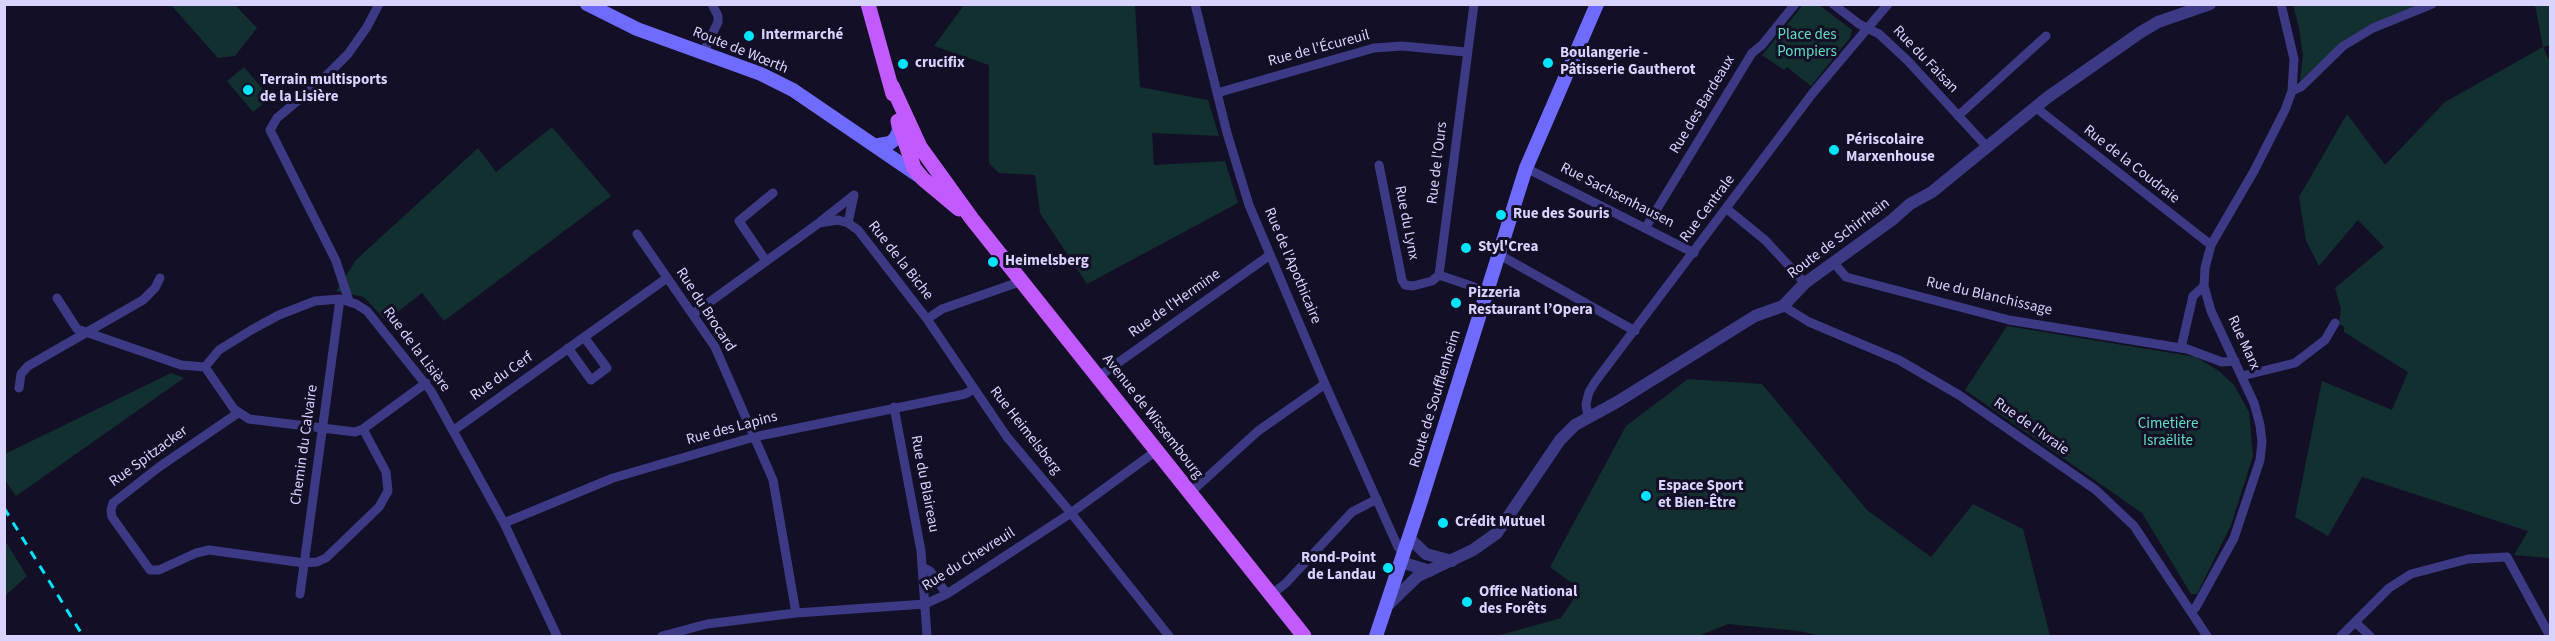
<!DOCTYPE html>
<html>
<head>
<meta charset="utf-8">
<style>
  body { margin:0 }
  #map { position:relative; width:2555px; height:641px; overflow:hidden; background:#130f26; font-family:"Source Sans 3",sans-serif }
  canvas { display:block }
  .frame { position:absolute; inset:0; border:6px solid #d9d4ff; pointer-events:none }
</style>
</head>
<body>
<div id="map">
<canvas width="2555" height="641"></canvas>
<div class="frame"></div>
</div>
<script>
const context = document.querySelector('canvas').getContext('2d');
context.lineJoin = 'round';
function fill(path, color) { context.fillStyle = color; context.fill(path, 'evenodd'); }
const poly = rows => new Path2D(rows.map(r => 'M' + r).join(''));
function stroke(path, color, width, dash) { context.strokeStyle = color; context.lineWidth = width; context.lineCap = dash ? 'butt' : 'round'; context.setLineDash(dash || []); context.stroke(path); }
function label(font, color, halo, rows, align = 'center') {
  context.font = font + ' "Source Sans 3",sans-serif'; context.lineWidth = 6; context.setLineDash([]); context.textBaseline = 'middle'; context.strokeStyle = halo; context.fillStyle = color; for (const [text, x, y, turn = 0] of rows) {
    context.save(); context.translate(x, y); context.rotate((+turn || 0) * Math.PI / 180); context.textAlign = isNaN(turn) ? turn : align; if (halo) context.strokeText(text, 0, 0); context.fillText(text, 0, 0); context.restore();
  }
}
fill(poly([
  [171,5,235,5,257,28,235,56,218,58],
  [964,5,1135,5,1140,87,1208,100,1219,136,1152,133,1154,165,1225,161,1238,203,1087,284,1040,213,1035,175,999,173,989,163,989,65,934,46],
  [1803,5,1819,5,1852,30,1850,38,1811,86,1787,67,1784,70,1762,55],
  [2293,5,2424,5,2370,25,2344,40,2300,81,2303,55,2299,28],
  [2535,5,2550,5,2550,45,2543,47,2550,62,2550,558,2514,555,2528,531,2362,477,2328,536,2295,517,2322,381,2392,410,2408,372,2344,332,2344,326,2339,324,2341,309,2335,288,2384,247,2358,220,2319,266,2306,241,2299,197,2347,114,2385,165,2445,102,2543,47],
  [244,67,270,98,253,112,227,81],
  [552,127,611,196,444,321,422,293,386,321,364,297,336,291,356,260,478,148,496,172],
  [2007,326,2196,357,2219,371,2234,385,2249,412,2253,456,2231,525,2197,594,2191,594,2142,513,1965,390],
  [171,373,184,378,16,496,5,480,5,454],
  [1688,379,1762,384,1867,510,1931,557,1973,504,2023,529,2050,636,1821,636,1799,631,1728,624,1698,636,1497,636,1561,618,1580,589,1550,567,1626,426],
  [4,539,27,576,5,596,4,596]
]), '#12302f');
stroke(poly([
  [1195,4,1227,133,1249,205,1325,384,1398,547,1404,552],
  [1474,4,1439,275,1486,291],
  [1833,4,1859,24,1879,34,1908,61,1987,147],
  [703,53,718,22,718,16,712,4],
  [2292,91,2301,87,2343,46,2373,28,2432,4],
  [1217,93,1374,48,1402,46,1466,52],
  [2035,107,2211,245],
  [1958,116,2046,36],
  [1379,165,1402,280,1405,285,1413,286,1432,281,1439,275],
  [1526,168,1694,253],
  [1727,209,1765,240,1805,283],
  [821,221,854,195,848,223],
  [1646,227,1752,53,1762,45,1795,4],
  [637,234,715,347,773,480,796,613],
  [1498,254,1635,331],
  [766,261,739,221,773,193],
  [1834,263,1846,277,2009,320,2187,349,2222,362,2235,361],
  [1022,281,942,309,927,319,1007,437,1071,513,1169,636],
  [57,298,77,329,181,365,205,367,234,409,249,419,355,432,363,429,426,383],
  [349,301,336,261,270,130,277,118,320,82,348,54,367,27,379,4],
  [1783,306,1809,322,1899,360,1959,395,2096,490,2134,526,2207,636],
  [693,314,819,223,838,220,848,223,858,230,927,319],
  [568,348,591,380,607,368,584,337],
  [2181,348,2193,296,2204,286],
  [205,367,219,350,253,329,279,315,315,301,340,299,356,304,367,311,431,391,504,523,557,636],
  [2242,376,2295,363,2325,340,2335,323],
  [1098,377,1270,255],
  [19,388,21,374,28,366,143,300,155,288,160,278],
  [894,407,921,551,927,636],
  [238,413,159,467,113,503,111,510,112,517,150,570,159,570,196,553,209,550,304,563,317,562,326,558,379,507,388,491,386,472,363,429],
  [1588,417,1586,404,1589,392,1595,382,1812,94,1888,4],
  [454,430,667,278],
  [1190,493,1258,431,1325,384],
  [504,523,613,478,754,437,965,394,974,389],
  [922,567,930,571,947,594],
  [300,594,340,299],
  [1271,595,1286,583,1352,512,1377,499],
  [2191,612,2196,607,2234,538,2260,460,2262,442,2260,425,2254,403,2211,311,2204,286,2205,268,2211,245,2254,171,2285,110,2292,91,2294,59,2281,4],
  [2355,622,2370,636],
  [662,636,707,624,796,613,925,604,947,594,1071,513,1156,451],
  [2341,636,2389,588,2411,574,2468,559,2507,557,2550,636]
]), '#3d3a85', 9);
stroke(poly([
  [1409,538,1426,554,1452,561],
  [1401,562,1430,571],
  [1387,606,1418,576,1473,550,1497,533,1560,440,1575,425,1617,402,1755,316,1783,306,1805,283,1892,220,1910,204,1932,192,2048,97,2141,32,2158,22,2210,4]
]), '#3d3a85', 12);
stroke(poly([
  [587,4,637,29,761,74,793,90,919,176],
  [879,145,890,143,895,139,899,131,898,121],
  [1376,636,1420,504,1526,168,1597,4]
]), '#6f6bff', 14);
stroke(poly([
  [868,4,893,94],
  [892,86,920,147,972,219,1304,636],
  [898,121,914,168,923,179,959,209]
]), '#c25bff', 15);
stroke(poly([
  [4,508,83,636]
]), '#00e5ff', 3, [9, 8]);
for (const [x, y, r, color] of [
  [749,36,6,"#00e5ff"],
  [1548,63,6,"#00e5ff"],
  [903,64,6,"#00e5ff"],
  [248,90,6,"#00e5ff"],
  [1834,150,6,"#00e5ff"],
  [1501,215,6,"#00e5ff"],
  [1466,248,6,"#00e5ff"],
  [993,262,6,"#00e5ff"],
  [1456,303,6,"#00e5ff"],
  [1646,496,6,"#00e5ff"],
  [1443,523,6,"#00e5ff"],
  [1388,568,6,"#00e5ff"],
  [1467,602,6,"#00e5ff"]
]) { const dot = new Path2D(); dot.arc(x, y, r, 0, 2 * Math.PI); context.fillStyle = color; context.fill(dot); stroke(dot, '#130f26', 2); }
label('bold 15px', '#d9d4ff', '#130f26', [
  ["Intermarché",761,36],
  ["Boulangerie -",1560,54],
  ["Pâtisserie Gautherot",1560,71],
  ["crucifix",915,64],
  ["Terrain multisports",260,81],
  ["de la Lisière",260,98],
  ["Périscolaire",1846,141],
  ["Marxenhouse",1846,158],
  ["Rue des Souris",1513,215],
  ["Styl'Crea",1478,248],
  ["Heimelsberg",1005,262],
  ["Pizzeria",1468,294],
  ["Restaurant l’Opera",1468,311],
  ["Espace Sport",1658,487],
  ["et Bien-Être",1658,504],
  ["Crédit Mutuel",1455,523],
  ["Rond-Point",1376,559,"right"],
  ["de Landau",1376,576,"right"],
  ["Office National",1479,593],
  ["des Forêts",1479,610]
], 'left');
label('15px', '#5fe0c0', '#130f26', [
  ["Place des",1807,36],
  ["Pompiers",1807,53],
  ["Cimetière",2168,425],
  ["Israëlite",2168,442]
]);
label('15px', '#d9d4ff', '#130f26', [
  ["Rue de l'Écureuil",1319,49,-15],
  ["Route de Wœrth",740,51,22],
  ["Rue du Faisan",1925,60,46],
  ["Rue des Bardeaux",1703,105,-59],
  ["Rue de l'Ours",1438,163,-83],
  ["Rue de la Coudraie",2131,165,38],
  ["Rue Sachsenhausen",1617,196,27],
  ["Rue Centrale",1708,209,-53],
  ["Rue du Lynx",1406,223,79],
  ["Route de Schirrhein",1839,239,-37],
  ["Rue de la Biche",900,261,52],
  ["Rue de l'Apothicaire",1292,266,67],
  ["Rue du Blanchissage",1989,297,13],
  ["Rue de l'Hermine",1175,304,-35],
  ["Rue du Brocard",705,310,57],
  ["Rue Marx",2243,343,65],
  ["Rue de la Lisière",416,350,53],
  ["Rue du Cerf",502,377,-35],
  ["Route de Soufflenheim",1436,399,-73],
  ["Avenue de Wissembourg",1152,417,52],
  ["Rue de l'Ivraie",2031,427,35],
  ["Rue des Lapins",732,429,-15],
  ["Rue Heimelsberg",1025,431,52],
  ["Chemin du Calvaire",305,445,-82],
  ["Rue Spitzacker",149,457,-36],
  ["Rue du Blaireau",924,484,79],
  ["Rue du Chevreuil",969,560,-32]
]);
</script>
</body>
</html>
